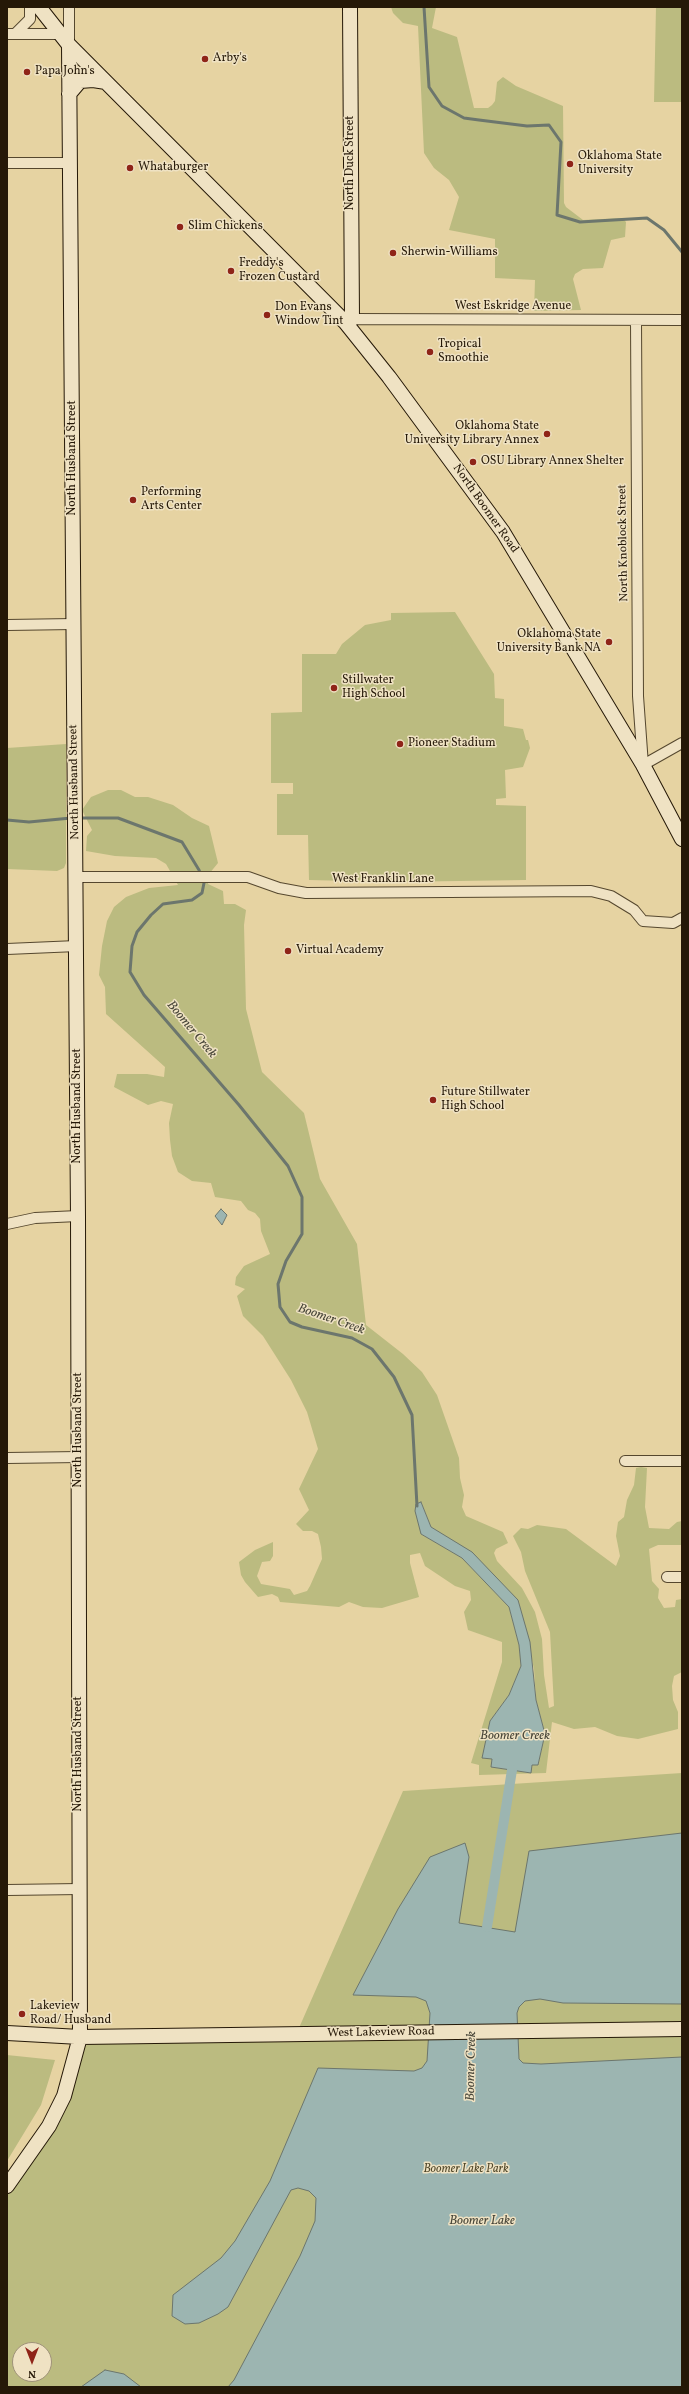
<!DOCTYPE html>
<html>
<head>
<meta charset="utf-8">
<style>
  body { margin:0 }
  #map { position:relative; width:689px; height:2394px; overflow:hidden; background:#e6d3a2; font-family:Vollkorn,serif }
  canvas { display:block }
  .frame { position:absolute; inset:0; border:8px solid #251807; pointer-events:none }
  .north { position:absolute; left:12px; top:2342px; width:40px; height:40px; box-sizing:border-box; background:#efe2c3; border:1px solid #9e9178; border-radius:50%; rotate:180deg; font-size:11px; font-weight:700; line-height:16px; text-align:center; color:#251807 }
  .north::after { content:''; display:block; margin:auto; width:14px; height:18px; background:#8f2418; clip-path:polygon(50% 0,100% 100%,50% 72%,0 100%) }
</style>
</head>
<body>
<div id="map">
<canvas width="689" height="2394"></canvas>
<div class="frame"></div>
<div class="north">N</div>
</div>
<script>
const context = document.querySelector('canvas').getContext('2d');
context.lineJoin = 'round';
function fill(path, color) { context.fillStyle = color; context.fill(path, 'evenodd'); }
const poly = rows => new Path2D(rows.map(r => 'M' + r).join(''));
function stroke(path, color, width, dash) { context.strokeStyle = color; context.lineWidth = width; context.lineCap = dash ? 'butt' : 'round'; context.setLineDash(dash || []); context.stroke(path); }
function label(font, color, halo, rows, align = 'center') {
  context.font = font + ' Vollkorn,serif'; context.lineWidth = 3; context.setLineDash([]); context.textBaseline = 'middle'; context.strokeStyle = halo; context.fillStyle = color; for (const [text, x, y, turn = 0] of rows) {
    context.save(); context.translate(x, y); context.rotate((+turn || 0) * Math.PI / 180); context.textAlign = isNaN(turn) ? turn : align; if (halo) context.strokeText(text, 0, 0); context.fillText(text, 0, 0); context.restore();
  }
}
fill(poly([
  [391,7,436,7,432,28,457,37,474,108,488,108,492,105,495,101,497,82,503,77,516,86,563,106,564,203,566,207,583,220,622,218,626,222,625,237,611,240,603,268,583,269,575,274,573,279,581,310,534,311,535,280,495,278,495,239,449,230,459,197,449,180,434,168,424,153,418,26,403,23,393,13],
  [656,7,682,7,682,102,654,102],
  [455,612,494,674,495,698,504,699,504,726,523,729,526,740,528,740,530,748,523,767,505,770,506,798,496,799,496,805,526,806,526,880,391,882,309,880,308,835,277,835,277,794,293,794,293,783,271,783,271,713,302,712,302,654,336,654,342,644,365,625,391,620,391,613],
  [66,744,66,863,64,868,57,871,7,869,7,748],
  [108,790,121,790,135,797,148,797,173,805,192,818,209,826,218,863,209,874,208,884,223,891,224,904,235,904,246,910,244,925,246,1009,262,1072,304,1113,320,1179,357,1244,366,1325,403,1354,422,1372,437,1395,459,1458,460,1478,464,1495,462,1507,466,1516,503,1532,508,1543,496,1549,494,1553,497,1561,522,1588,535,1612,542,1639,544,1675,549,1708,554,1706,550,1632,525,1571,521,1552,513,1536,521,1528,528,1529,537,1525,566,1529,616,1566,620,1556,616,1536,618,1522,624,1517,627,1500,634,1485,636,1468,641,1467,647,1468,645,1507,649,1528,669,1529,677,1522,682,1521,682,1545,658,1545,649,1549,652,1581,659,1589,658,1598,664,1608,675,1607,676,1600,682,1599,682,1672,674,1676,672,1686,673,1700,678,1712,678,1729,638,1739,617,1736,595,1727,574,1729,552,1722,546,1773,479,1775,479,1765,471,1763,502,1662,502,1642,468,1630,464,1612,471,1600,470,1591,455,1586,425,1566,420,1553,410,1555,410,1563,419,1597,382,1608,363,1607,349,1602,339,1607,280,1602,278,1597,272,1594,258,1597,245,1582,241,1575,239,1562,255,1550,273,1542,273,1556,270,1561,262,1562,257,1576,261,1584,290,1589,294,1595,307,1591,310,1586,322,1559,321,1547,318,1534,312,1531,303,1531,296,1524,309,1510,299,1489,318,1449,307,1412,291,1380,263,1336,243,1316,237,1296,245,1289,235,1285,236,1277,244,1266,270,1254,261,1231,260,1219,255,1213,248,1210,241,1201,215,1197,211,1183,192,1181,178,1172,172,1156,170,1140,169,1123,173,1104,161,1101,148,1105,114,1087,117,1074,147,1074,164,1077,165,1067,106,1014,105,987,99,975,102,946,107,921,114,907,126,897,149,888,178,885,166,864,156,858,115,856,86,851,87,836,92,830,82,810,91,797],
  [421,1502,431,1527,518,1600,534,1669,536,1700,545,1734,538,1765,532,1765,530,1773,491,1767,492,1759,483,1758,490,1721,509,1695,521,1666,519,1645,509,1607,462,1558,421,1534],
  [682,1773,682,2387,7,2387,7,2187,50,2126,81,2038,295,2037,403,1791],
  [20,2350,44,2350,44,2374,20,2374],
  [7,2055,55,2060,41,2105,7,2161]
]), '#bbbb80');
const water = poly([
  [221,1209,227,1215,222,1225,215,1216,221,1209],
  [421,1502,431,1527,472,1552,518,1600,530,1642,536,1700,545,1734,538,1765,532,1765,531,1773,491,1767,492,1759,482,1758,490,1721,509,1695,521,1666,519,1645,509,1607,462,1558,421,1534,415,1511,416,1504,421,1502],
  [682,1833,682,2004,563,2003,540,1999,525,2001,519,2007,517,2013,519,2059,523,2063,541,2064,682,2057,682,2387,228,2387,234,2380,300,2256,315,2221,316,2198,309,2191,298,2188,291,2190,228,2307,218,2314,199,2323,185,2324,172,2316,173,2295,221,2258,235,2241,270,2181,318,2068,414,2071,422,2068,427,2061,430,2013,426,2001,416,1997,353,1995,398,1909,430,1857,465,1843,469,1857,459,1923,515,1932,529,1851,682,1833],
  [105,2370,124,2374,141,2387,81,2387,105,2370]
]);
fill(water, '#9cb5b1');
stroke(water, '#6c766d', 1);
stroke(poly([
  [424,7,429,87,442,106,464,118,479,120,527,126,549,125,561,142,557,215,580,222,647,218,664,230,682,252],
  [78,818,118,818,182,842,199,870,204,883,202,893,192,900,163,904,151,915,137,932,132,946,130,972,144,995,239,1105,288,1166,302,1197,302,1234,286,1261,278,1284,280,1307,290,1322,302,1327,352,1338,372,1349,394,1377,412,1415,417,1506],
  [7,820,29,822,71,818]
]), '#6c766d', 3);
stroke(poly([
  [487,1927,512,1770]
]), '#9cb5b1', 10);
const street = poly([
  [7,34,60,34],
  [15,34,30,19,30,7],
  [69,45,69,7],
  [7,163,70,163],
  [636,320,638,696,643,765,682,743],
  [346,321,352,319,682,320],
  [7,625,74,624],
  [76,877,248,877,279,888,306,893,591,891,611,896,634,910,643,921,673,923,682,918],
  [7,949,77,946],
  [7,1224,35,1218,78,1216],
  [7,1458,79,1457],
  [625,1461,682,1461],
  [667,1577,682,1577],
  [7,1890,80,1889]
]);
const secondary = poly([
  [39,7,69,45,345,322,389,377,503,532,643,765,682,839],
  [350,7,352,319],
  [69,94,80,81,93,80,106,82],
  [7,2033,80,2037,682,2029],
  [7,2186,49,2126,64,2096,80,2037,78,1216,69,45]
]);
stroke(street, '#55472e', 12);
stroke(secondary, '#251807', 16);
stroke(street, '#efe2c3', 10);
stroke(secondary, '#efe2c3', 14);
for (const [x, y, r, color] of [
  [205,59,4,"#8f2418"],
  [27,72,4,"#8f2418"],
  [570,164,4,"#8f2418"],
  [130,168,4,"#8f2418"],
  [180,227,4,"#8f2418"],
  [393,253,4,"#8f2418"],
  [231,271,4,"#8f2418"],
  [267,315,4,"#8f2418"],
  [430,352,4,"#8f2418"],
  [547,434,4,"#8f2418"],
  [473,462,4,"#8f2418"],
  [133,500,4,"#8f2418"],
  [609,642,4,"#8f2418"],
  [334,688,4,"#8f2418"],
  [400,744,4,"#8f2418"],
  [288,951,4,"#8f2418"],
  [433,1100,4,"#8f2418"],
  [22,2014,4,"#8f2418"]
]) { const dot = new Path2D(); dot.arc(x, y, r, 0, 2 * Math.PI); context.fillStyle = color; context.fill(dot); stroke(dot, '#efe2c3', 1.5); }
label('12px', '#251807', '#efe2c3', [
  ["Arby's",213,59],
  ["Papa John's",35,72],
  ["Oklahoma State",578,157],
  ["University",578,171],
  ["Whataburger",138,168],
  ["Slim Chickens",188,227],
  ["Sherwin-Williams",401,253],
  ["Freddy's",239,264],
  ["Frozen Custard",239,278],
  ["Don Evans",275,308],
  ["Window Tint",275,322],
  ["Tropical",438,345],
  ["Smoothie",438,359],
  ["Oklahoma State",539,427,"right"],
  ["University Library Annex",539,441,"right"],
  ["OSU Library Annex Shelter",481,462],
  ["Performing",141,493],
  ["Arts Center",141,507],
  ["Oklahoma State",601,635,"right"],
  ["University Bank NA",601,649,"right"],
  ["Stillwater",342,681],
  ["High School",342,695],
  ["Pioneer Stadium",408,744],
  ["Virtual Academy",296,951],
  ["Future Stillwater",441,1093],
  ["High School",441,1107],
  ["Lakeview",30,2007],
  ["Road/ Husband",30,2021]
], 'left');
label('12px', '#251807', '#efe2c3', [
  ["North Duck Street",351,163,-90],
  ["West Eskridge Avenue",513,307],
  ["North Husband Street",73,458,-90],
  ["North Boomer Road",485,509,55],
  ["North Knoblock Street",624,543,-91],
  ["North Husband Street",75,782,-91],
  ["West Franklin Lane",383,880],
  ["North Husband Street",78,1106,-90],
  ["North Husband Street",79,1430,-90],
  ["North Husband Street",79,1754,-90],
  ["West Lakeview Road",381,2033,-1]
]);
label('italic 12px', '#52492b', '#efe2c3', [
  ["Boomer Lake Park",466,2170]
]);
label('italic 13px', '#49473a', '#efe2c3', [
  ["Boomer Creek",191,1030,50],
  ["Boomer Creek",331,1320,19],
  ["Boomer Creek",515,1737],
  ["Boomer Creek",472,2066,-89],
  ["Boomer Lake",482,2222]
]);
</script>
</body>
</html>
